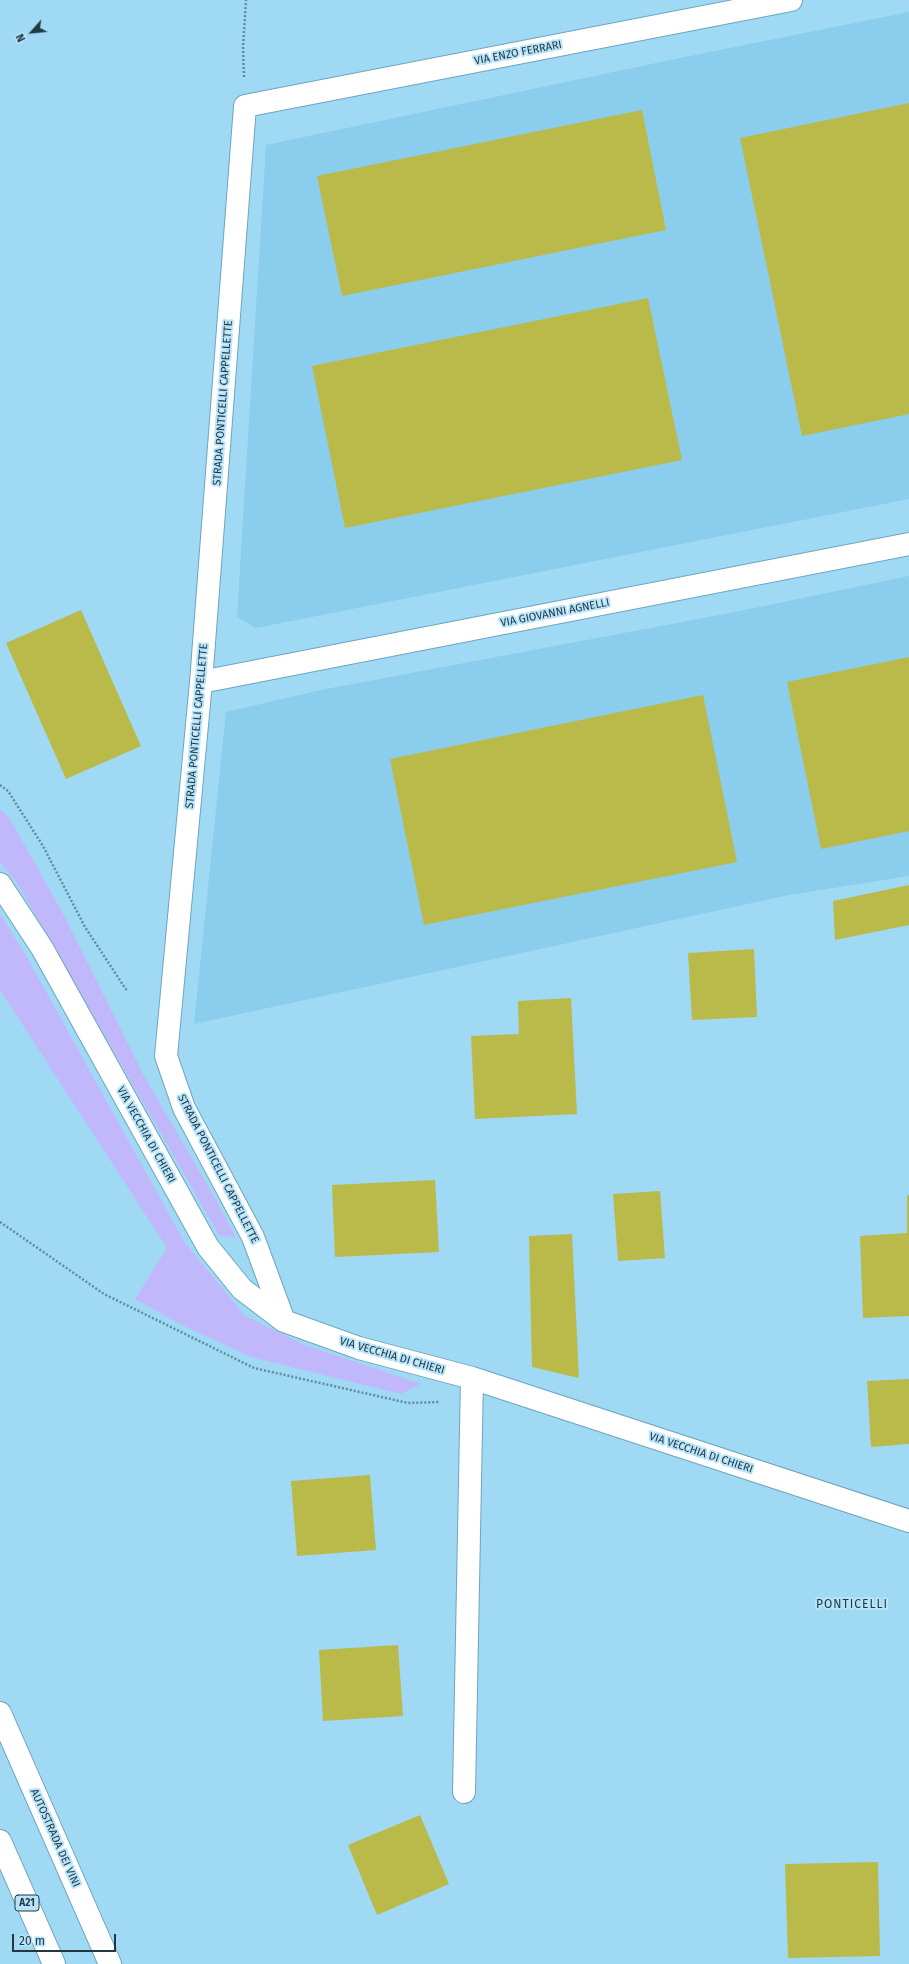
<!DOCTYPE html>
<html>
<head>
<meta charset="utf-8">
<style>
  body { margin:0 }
  #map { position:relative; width:909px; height:1964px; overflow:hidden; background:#a0d9f4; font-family:"Fira Sans",sans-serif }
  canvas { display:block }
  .north { position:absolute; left:12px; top:12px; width:40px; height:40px; -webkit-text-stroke:3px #b7e4fa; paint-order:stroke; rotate:243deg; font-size:11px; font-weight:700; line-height:16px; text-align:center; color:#213843 }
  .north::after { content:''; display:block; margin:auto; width:14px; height:18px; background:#213843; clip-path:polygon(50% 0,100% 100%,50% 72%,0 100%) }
  .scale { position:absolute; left:12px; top:1934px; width:104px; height:18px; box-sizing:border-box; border:2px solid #213843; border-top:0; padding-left:5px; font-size:12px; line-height:14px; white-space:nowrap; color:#213843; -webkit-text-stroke:3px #b7e4fa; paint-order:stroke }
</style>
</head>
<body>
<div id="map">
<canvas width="909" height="1964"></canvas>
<div class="north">N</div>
<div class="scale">20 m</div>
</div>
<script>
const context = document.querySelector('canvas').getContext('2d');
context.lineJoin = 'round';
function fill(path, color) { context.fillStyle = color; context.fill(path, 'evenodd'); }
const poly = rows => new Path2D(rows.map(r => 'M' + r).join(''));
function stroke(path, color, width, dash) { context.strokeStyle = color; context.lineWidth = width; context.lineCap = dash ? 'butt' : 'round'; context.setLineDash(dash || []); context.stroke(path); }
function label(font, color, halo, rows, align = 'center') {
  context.font = font + ' "Fira Sans",sans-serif'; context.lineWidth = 4; context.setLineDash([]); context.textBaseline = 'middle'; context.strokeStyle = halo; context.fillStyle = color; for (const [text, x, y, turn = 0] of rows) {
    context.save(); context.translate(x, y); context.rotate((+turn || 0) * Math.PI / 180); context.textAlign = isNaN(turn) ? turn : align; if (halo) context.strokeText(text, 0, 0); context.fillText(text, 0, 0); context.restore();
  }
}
fill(poly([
  [909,12,909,499,256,628,237,617,266,145,680,58],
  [909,576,909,876,789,895,194,1024,226,712,321,690,730,613]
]), '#8bcdec');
fill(poly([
  [0,809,10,819,61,910,143,1074,214,1196,236,1238,219,1235,17,883,0,862],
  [0,914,27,957,185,1243,245,1316,305,1345,421,1384,401,1394,251,1357,180,1324,135,1299,167,1248,0,990]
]), '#c0b8fa');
fill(poly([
  [909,103,909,414,802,436,740,138],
  [642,110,666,230,342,296,317,176],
  [648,298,682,460,345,528,312,366],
  [81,610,141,746,66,779,6,643],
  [909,657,909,831,821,849,787,682],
  [703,695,737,862,424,925,390,759],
  [909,885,909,925,835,940,833,901],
  [754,949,757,1017,692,1020,688,953],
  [571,998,577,1114,475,1119,471,1036,519,1034,518,1001],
  [435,1180,439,1252,335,1257,332,1185],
  [660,1191,665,1258,618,1261,613,1194],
  [907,1195,909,1195,909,1316,863,1318,860,1236,907,1233],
  [572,1234,579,1378,532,1367,529,1236],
  [909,1379,909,1444,871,1447,867,1381],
  [370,1475,376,1550,297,1556,291,1481],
  [398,1645,403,1716,323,1721,319,1650],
  [420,1815,449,1884,377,1915,348,1845],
  [878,1862,880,1956,788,1958,785,1864]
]), '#b9ba49');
const minor = poly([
  [201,682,909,544],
  [0,884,42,948,208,1247,242,1289,284,1321,359,1348,472,1378,909,1521],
  [284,1321,253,1237,184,1108,166,1056,201,682,245,106,791,0],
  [464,1792,472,1378]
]);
const highway = poly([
  [0,1713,110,1964],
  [0,1841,54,1964]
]);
stroke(minor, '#6da5bf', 24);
stroke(highway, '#6da5bf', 24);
stroke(poly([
  [244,77,243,48,246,0],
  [0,785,8,791,43,846,85,927,127,991],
  [0,1222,104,1294,254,1368,408,1403,439,1402]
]), '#618a9d', 2.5, [2, 2]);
stroke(minor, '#fff', 22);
stroke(highway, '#fff', 22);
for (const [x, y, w] of [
  [27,1903,24]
]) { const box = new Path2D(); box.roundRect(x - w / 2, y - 8, w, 16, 3); context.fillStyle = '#b7e4fa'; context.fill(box); stroke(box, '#213843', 1); }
label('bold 10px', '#213843', null, [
  ["A21",27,1903]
]);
label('11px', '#213843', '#b7e4fa', [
  ["VIA ENZO FERRARI",518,53,-11],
  ["STRADA PONTICELLI CAPPELLETTE",223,403,-86],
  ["VIA GIOVANNI AGNELLI",555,613,-11],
  ["STRADA PONTICELLI CAPPELLETTE",197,726,-85],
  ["VIA VECCHIA DI CHIERI",146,1135,61],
  ["STRADA PONTICELLI CAPPELLETTE",218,1169,63],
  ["VIA VECCHIA DI CHIERI",392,1356,16],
  ["VIA VECCHIA DI CHIERI",701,1453,18],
  ["AUTOSTRADA DEI VINI",55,1838,66]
]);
context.letterSpacing = '1px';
label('12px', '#213843', '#b7e4fa', [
  ["PONTICELLI",852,1605]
]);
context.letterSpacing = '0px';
</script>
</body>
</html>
